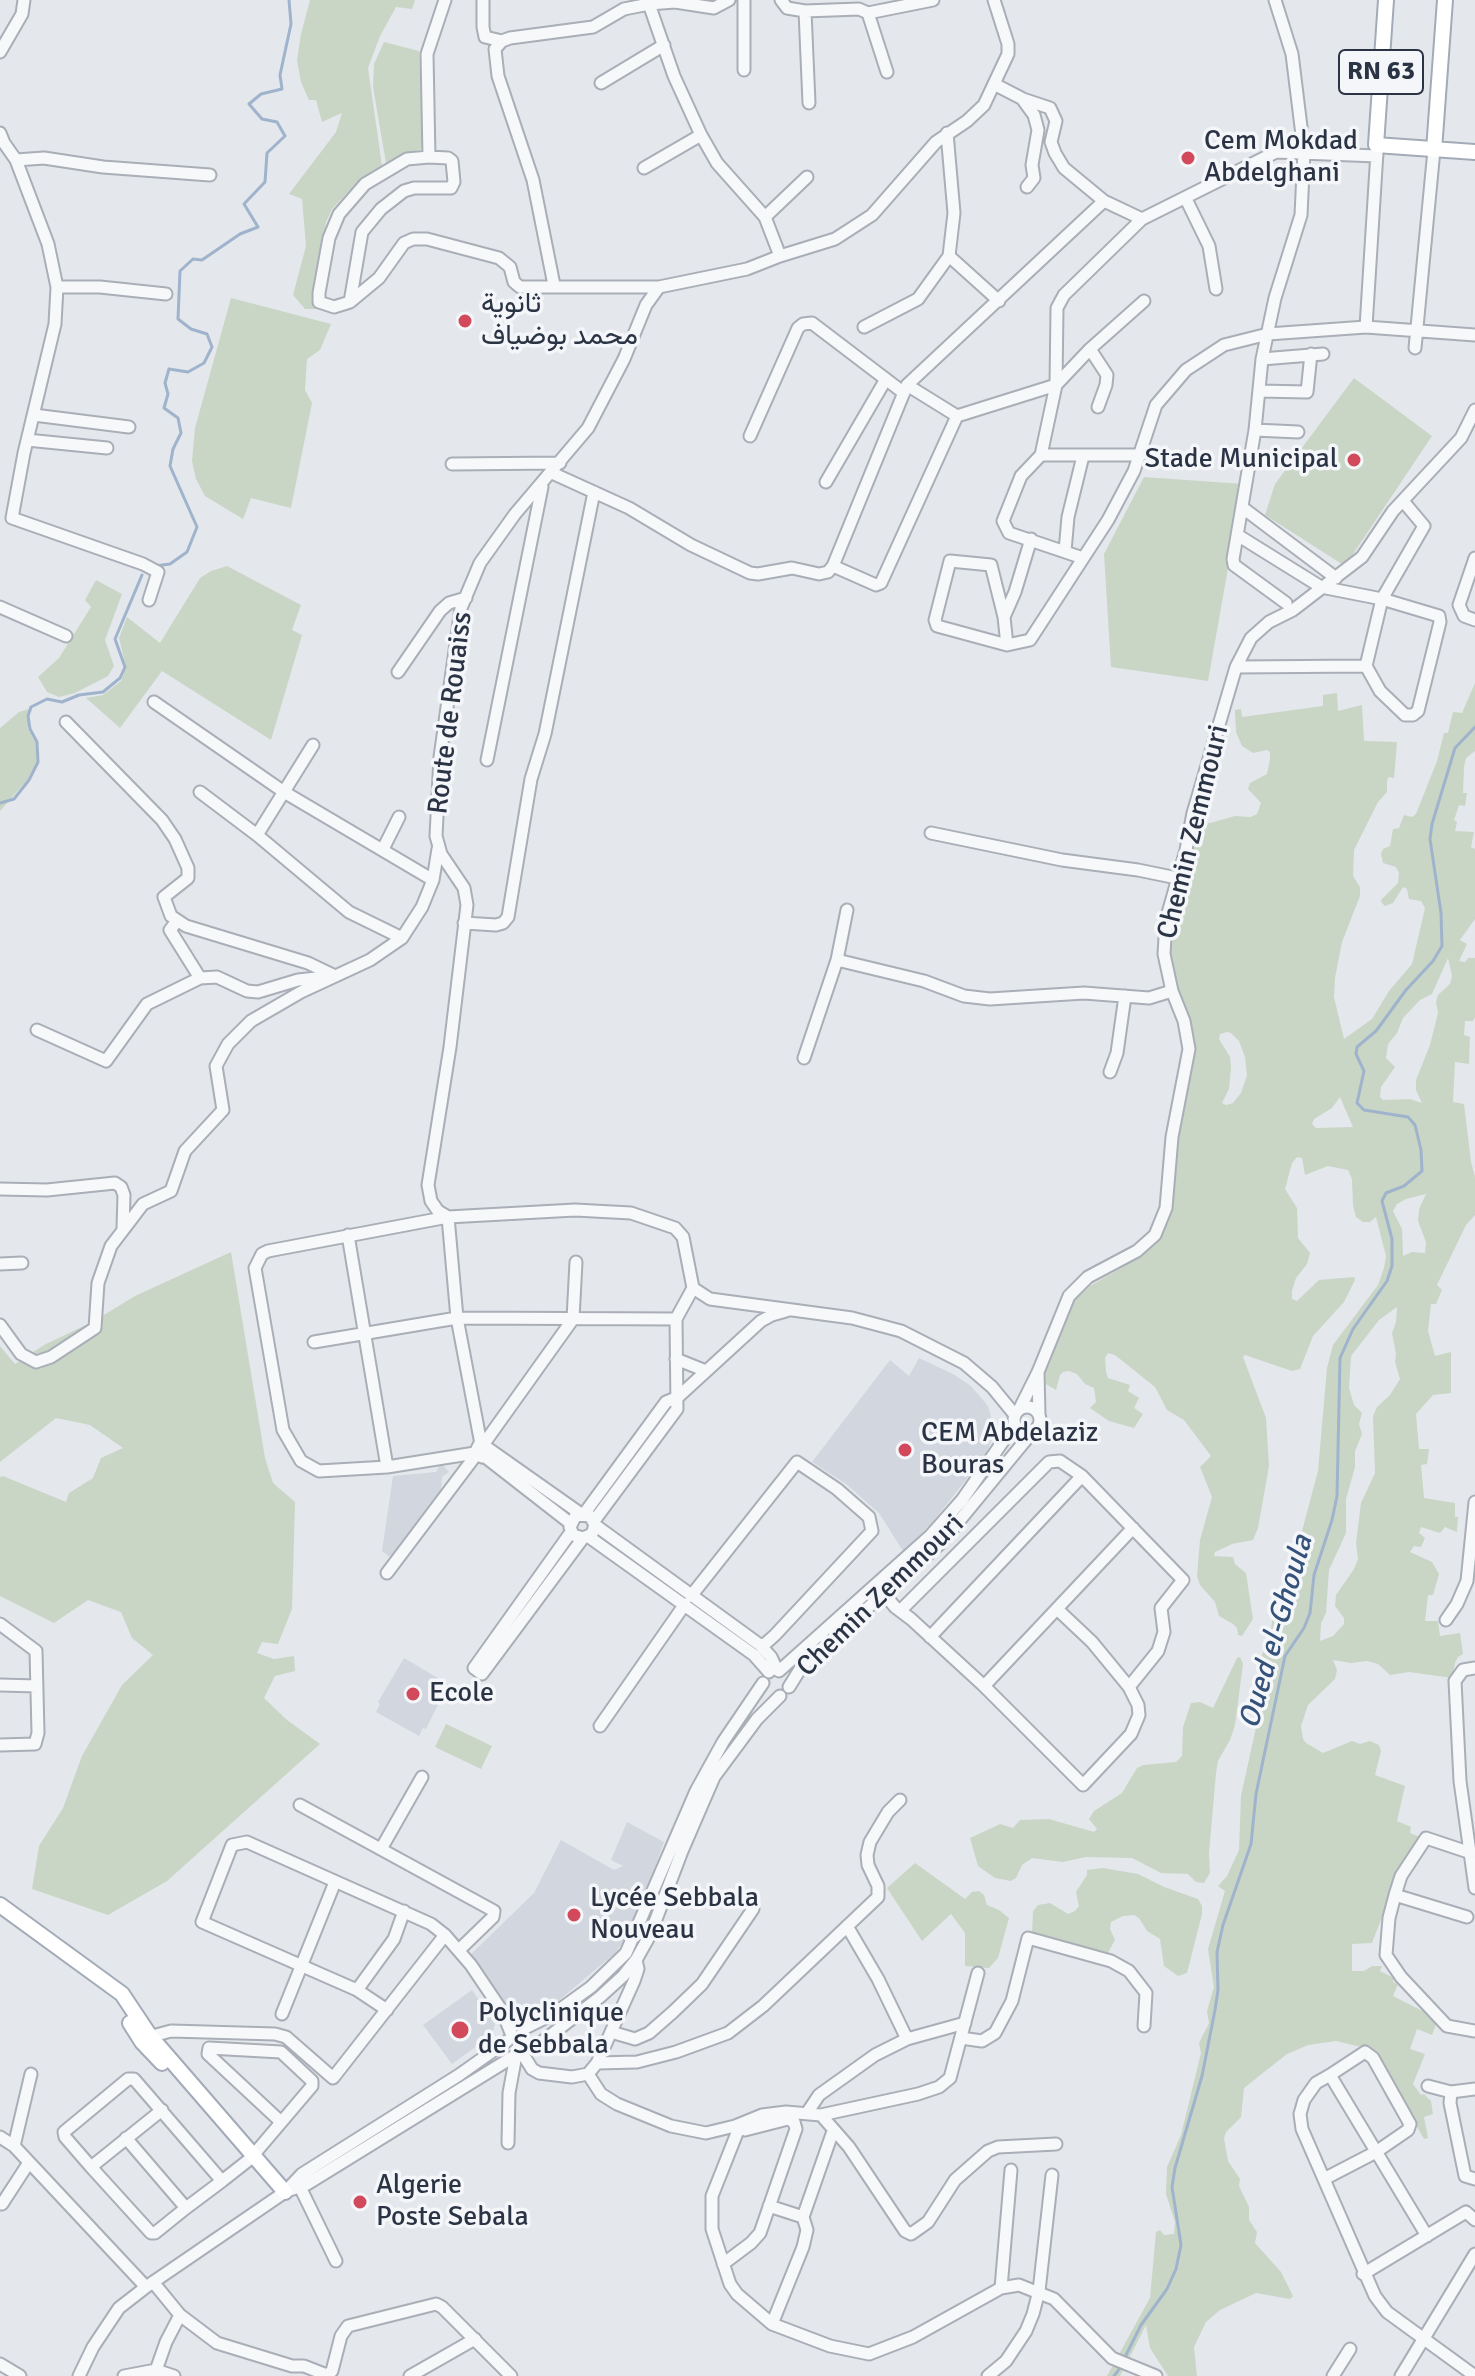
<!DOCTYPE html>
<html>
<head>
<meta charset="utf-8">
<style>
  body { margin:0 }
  canvas { display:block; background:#e4e7ec }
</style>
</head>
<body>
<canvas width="1475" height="2376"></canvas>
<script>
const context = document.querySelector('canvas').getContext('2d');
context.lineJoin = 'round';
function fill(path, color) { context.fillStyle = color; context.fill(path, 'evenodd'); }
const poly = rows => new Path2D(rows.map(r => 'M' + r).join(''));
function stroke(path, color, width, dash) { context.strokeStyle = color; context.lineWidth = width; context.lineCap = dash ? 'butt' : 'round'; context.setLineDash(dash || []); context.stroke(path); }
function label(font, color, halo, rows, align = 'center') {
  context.font = font + ' Signika,Vazirmatn,sans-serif'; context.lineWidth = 7; context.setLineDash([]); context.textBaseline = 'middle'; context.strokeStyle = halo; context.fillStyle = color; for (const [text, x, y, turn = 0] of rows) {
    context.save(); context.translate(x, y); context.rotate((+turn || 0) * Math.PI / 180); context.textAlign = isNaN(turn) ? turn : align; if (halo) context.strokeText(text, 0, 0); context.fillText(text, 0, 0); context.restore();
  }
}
fill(poly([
  [919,1358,953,1374,971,1386,988,1406,995,1432,985,1456,931,1524,903,1551,879,1513,846,1484,812,1462,890,1360,909,1376],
  [441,1463,449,1472,442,1477,441,1489,390,1557,382,1551,393,1476,436,1472],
  [404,1658,448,1684,426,1729,423,1728,419,1736,376,1712,380,1704,378,1702],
  [627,1822,664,1842,640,1908,623,1942,615,1953,550,2008,533,2014,518,2012,505,2004,467,1958,534,1893,561,1840,614,1870,623,1866,611,1860],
  [472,1990,495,2024,492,2035,452,2064,423,2025]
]), '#d2d6de');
fill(poly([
  [310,0,415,0,412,9,396,7,380,36,368,68,382,166,358,181,332,209,326,222,314,295,316,309,305,309,293,295,306,246,302,199,289,194,336,132,342,113,322,122,316,100,309,100,301,82,297,60,301,34],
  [384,42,419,51,423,148,386,163,373,87,374,64],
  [231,298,331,324,320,350,307,359,305,390,312,403,291,508,251,498,243,519,205,496,196,479,192,461,195,428],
  [1354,378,1432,436,1345,566,1265,515,1275,484],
  [1144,477,1243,484,1208,681,1111,667,1104,554],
  [227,566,301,605,292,630,302,635,271,740,162,671,120,728,86,698,103,695,121,681,126,667,119,638,127,617,160,643,200,578,211,571],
  [96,580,122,594,105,640,114,666,108,676,75,693,59,697,47,692,38,677,59,658,91,607,85,600],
  [1475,683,1475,751,1466,758,1464,767,1463,793,1467,793,1465,806,1459,805,1454,820,1457,822,1455,831,1474,832,1471,847,1475,849,1475,919,1460,940,1467,944,1459,961,1465,962,1468,958,1475,958,1475,1017,1473,1021,1465,1021,1464,1035,1470,1037,1469,1064,1455,1062,1453,1102,1464,1104,1471,1162,1475,1177,1475,1215,1466,1225,1437,1285,1442,1290,1436,1304,1431,1304,1428,1331,1435,1356,1451,1352,1451,1393,1433,1395,1416,1414,1419,1449,1429,1449,1427,1464,1421,1465,1424,1498,1455,1503,1455,1517,1458,1517,1457,1532,1445,1527,1440,1533,1421,1527,1419,1533,1425,1538,1421,1547,1414,1546,1410,1552,1432,1562,1439,1574,1433,1595,1428,1595,1425,1621,1438,1621,1440,1636,1460,1633,1463,1654,1458,1657,1455,1663,1452,1678,1409,1672,1390,1675,1378,1664,1367,1661,1351,1663,1333,1660,1337,1670,1335,1679,1308,1705,1301,1726,1303,1739,1306,1743,1323,1753,1352,1741,1360,1744,1370,1741,1379,1745,1381,1751,1375,1775,1405,1786,1397,1821,1411,1827,1410,1833,1422,1838,1393,1889,1372,1943,1352,1944,1352,1971,1364,1971,1372,1966,1382,1966,1380,1971,1394,1978,1393,1982,1398,1984,1393,1996,1438,2019,1432,2035,1417,2029,1410,2049,1425,2054,1413,2084,1421,2095,1424,2094,1431,2101,1433,2114,1424,2117,1428,2138,1424,2139,1374,2050,1336,2041,1308,2045,1287,2054,1244,2088,1241,2117,1226,2132,1224,2138,1228,2161,1240,2179,1239,2186,1249,2207,1249,2220,1257,2232,1255,2243,1281,2272,1293,2296,1290,2299,1256,2293,1220,2310,1206,2322,1194,2347,1197,2376,1168,2376,1150,2348,1146,2325,1120,2376,1107,2376,1150,2298,1156,2232,1160,2230,1164,2235,1174,2234,1175,2222,1166,2194,1167,2167,1181,2135,1201,2053,1199,2043,1209,2023,1207,2011,1214,1987,1208,1949,1225,1891,1218,1886,1227,1876,1239,1850,1241,1796,1260,1709,1261,1657,1270,1636,1274,1607,1298,1546,1318,1471,1327,1368,1333,1345,1378,1285,1384,1268,1386,1256,1376,1217,1370,1222,1363,1222,1356,1217,1353,1205,1352,1179,1348,1170,1328,1166,1305,1175,1302,1158,1297,1157,1292,1163,1285,1189,1297,1208,1298,1238,1310,1253,1307,1264,1296,1278,1292,1291,1292,1299,1297,1301,1319,1280,1354,1277,1355,1280,1344,1302,1313,1336,1300,1369,1292,1371,1245,1355,1243,1357,1266,1418,1269,1466,1258,1528,1253,1540,1232,1544,1215,1552,1214,1556,1233,1557,1235,1564,1246,1573,1253,1619,1242,1636,1238,1635,1237,1628,1233,1624,1219,1616,1215,1602,1200,1585,1197,1576,1200,1540,1212,1497,1200,1467,1211,1456,1184,1420,1167,1410,1155,1387,1115,1355,1108,1353,1105,1358,1106,1372,1108,1378,1130,1385,1128,1391,1139,1398,1134,1408,1143,1414,1134,1428,1109,1421,1090,1408,1096,1402,1094,1388,1085,1384,1077,1374,1069,1371,1063,1372,1060,1375,1056,1390,1044,1383,1045,1371,1055,1341,1073,1301,1090,1286,1137,1259,1154,1245,1168,1221,1185,1092,1190,1070,1168,961,1182,878,1196,823,1210,823,1235,816,1251,817,1257,814,1261,803,1248,789,1250,783,1267,774,1270,759,1270,752,1267,750,1253,753,1242,746,1236,732,1235,710,1241,709,1242,717,1323,706,1323,695,1337,693,1338,711,1362,705,1364,741,1397,742,1394,778,1389,777,1387,780,1387,792,1378,802,1354,850,1353,876,1360,887,1360,896,1342,942,1335,978,1334,997,1344,1039,1372,1019,1389,991,1412,964,1425,908,1421,901,1409,899,1407,889,1403,887,1393,903,1385,906,1382,903,1381,900,1398,883,1399,873,1396,867,1383,863,1381,854,1383,849,1390,846,1393,829,1399,828,1404,815,1412,817,1416,814,1437,761,1444,733,1448,733,1453,712,1462,713],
  [1448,958,1452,976,1450,984,1438,995,1436,1002,1438,1013,1430,1045,1416,1080,1416,1090,1422,1103,1410,1099,1383,1100,1380,1097,1381,1087,1395,1067,1386,1058,1388,1044,1397,1033,1403,1018,1420,1000,1432,994],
  [1227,1032,1231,1033,1239,1041,1245,1057,1247,1075,1241,1093,1233,1103,1226,1105,1222,1103,1229,1089,1231,1067,1230,1057,1219,1039,1220,1034],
  [1340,1097,1353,1127,1316,1128,1312,1124,1314,1119,1332,1108],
  [1426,1194,1419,1209,1418,1221,1426,1242,1425,1253,1412,1252,1403,1256,1402,1229,1393,1211,1397,1204,1406,1199],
  [1397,1307,1396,1322,1392,1333,1396,1354,1395,1362,1400,1379,1390,1395,1377,1407,1373,1416,1375,1473,1361,1503,1356,1543,1358,1559,1354,1569,1336,1595,1335,1606,1344,1618,1344,1624,1333,1636,1320,1641,1321,1623,1326,1613,1329,1570,1346,1533,1346,1499,1355,1467,1355,1451,1362,1434,1359,1424,1362,1413,1354,1405,1349,1388,1351,1356,1379,1320],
  [29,709,28,729,36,743,37,761,27,780,0,811,0,728,19,712],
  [231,1252,265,1458,273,1483,295,1502,292,1609,278,1644,262,1642,257,1653,274,1659,294,1656,295,1671,275,1676,264,1698,287,1720,320,1744,167,1881,108,1915,32,1889,39,1846,63,1808,82,1756,122,1685,153,1655,132,1638,121,1612,88,1600,54,1623,0,1596,0,1477,3,1476,66,1502,69,1493,93,1478,101,1458,123,1448,90,1425,56,1418,0,1462,0,1346,15,1364,44,1345,94,1321,135,1296],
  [1240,1657,1243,1664,1235,1725,1230,1740,1218,1761,1216,1773,1209,1853,1210,1873,1204,1883,1196,1882,1188,1874,1161,1873,1132,1858,1086,1857,1063,1862,1032,1858,1022,1865,1016,1878,1011,1881,995,1878,978,1866,970,1838,1000,1824,1013,1828,1020,1820,1049,1819,1094,1832,1097,1829,1089,1819,1094,1811,1122,1793,1137,1768,1143,1765,1176,1762,1182,1756,1183,1727,1191,1703,1200,1702,1213,1708,1237,1658],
  [446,1724,492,1746,481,1769,435,1747],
  [915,1863,965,1899,972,1892,979,1891,984,1895,987,1905,999,1910,1009,1918,998,1958,989,1968,965,1966,965,1933,951,1914,922,1941,887,1888],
  [1103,1868,1138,1874,1164,1887,1198,1899,1202,1906,1202,1914,1187,1973,1178,1976,1164,1966,1160,1939,1147,1931,1139,1918,1134,1915,1123,1916,1111,1922,1110,1929,1115,1940,1106,1956,1032,1934,1033,1911,1038,1905,1050,1903,1068,1914,1075,1911,1079,1906,1076,1892,1087,1875,1087,1870]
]), '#c9d6c5');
stroke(poly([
  [155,566,170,564,187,552,197,527,170,466,173,449,181,433,178,418,164,408,168,394,165,383,169,369,188,372,204,363,212,347,207,334,191,329,178,319,180,271,193,259,202,260,240,234,258,227,244,204,265,182,267,153,285,136,277,122,262,119,249,104,261,94,282,89,280,75,291,24,289,0],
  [0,803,14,799,29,780,38,762,37,742,30,729,28,716,31,707,47,699,62,702,79,695,103,692,120,678,125,667,115,639,142,575],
  [1125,2357,1141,2325,1167,2289,1176,2269,1181,2245,1172,2187,1175,2168,1202,2076,1215,2010,1218,1990,1217,1952,1223,1925,1251,1844,1256,1794,1285,1656,1304,1628,1310,1613,1314,1575,1332,1520,1337,1496,1340,1358,1353,1329,1387,1281,1392,1266,1392,1239,1382,1201,1386,1193,1404,1186,1422,1171,1421,1150,1415,1125,1408,1117,1364,1110,1357,1103,1364,1071,1356,1054,1357,1047,1376,1031,1406,990,1433,961,1442,946,1441,913,1430,839,1432,824,1455,748,1475,727],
  [1114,2376,1120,2368]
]), '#9fb4cc', 3);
const minor = poly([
  [483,0,483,27,485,37,502,41],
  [744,0,744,70],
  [781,0,787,8,805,11,859,9,868,13,933,0],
  [1275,0,1292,54,1304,151,1301,215,1275,298,1262,359,1255,430,1233,559,1234,565,1286,603],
  [649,4,674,76,701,135,717,163,765,217,780,256],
  [805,11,809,103],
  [868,13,887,72],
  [0,52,22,14,24,0],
  [601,83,664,45],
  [994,84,1023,99,1050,108,1056,121,1051,142,1055,153,1064,168,1104,201],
  [1023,100,1034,115,1038,130,1032,165,1034,178,1027,187],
  [0,133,4,143,16,160,48,244,57,287,55,324,24,453,12,518,143,564,158,572,149,600],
  [947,133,954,213,949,256,999,301],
  [429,157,427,54,445,0],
  [16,160,44,158,103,167,210,175],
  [644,168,701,135],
  [1186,199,1209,246,1216,289],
  [765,217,807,177],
  [1142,219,1276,152,1377,156],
  [554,285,533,180,498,76,495,49,502,41,510,38,593,27,624,9,649,4,675,2,714,8,729,0],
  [57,287,100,287,166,294],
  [350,302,362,232,381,209,404,191,414,188,451,188,454,182,452,161,448,158,429,157,407,159,365,184,339,214,329,238,319,293,319,302,334,307,350,302,379,278,404,243,413,239,427,239,499,258,510,267,514,282,520,287,659,287],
  [864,327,918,299,949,256],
  [1366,327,1377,152],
  [1415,348,1434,150],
  [1090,349,1107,375,1106,385,1098,407],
  [1262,359,1323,354],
  [907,385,957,416],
  [1259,391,1307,392,1311,354],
  [34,415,129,427],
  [1255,430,1298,432],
  [750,436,798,328,803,324,812,323,904,393],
  [27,440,107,448],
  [1041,455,1141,455],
  [452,464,560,463],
  [552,473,629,508,691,545,750,573,758,574,792,568,819,574,828,572,833,566,907,385,1104,201,1142,219,1064,295,1057,308,1056,385,957,416,881,583,876,585,833,566],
  [826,482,886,379],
  [1243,508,1336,578],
  [1065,551,1068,517,1083,456],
  [1083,558,1009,533,1003,521,1021,476,1041,455,1056,385,1090,349,1144,301],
  [1475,558,1459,605,1464,616,1475,620],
  [0,607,66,636],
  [1004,617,1015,592,1031,539],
  [1007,645,937,626,935,620,950,561,991,565,1004,617,1007,645,1030,640,1108,520,1134,471,1156,405,1186,370,1224,345,1268,334,1366,327,1475,335],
  [1366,666,1382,599,1424,526,1403,501],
  [1236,667,1366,666,1380,691,1405,715,1413,715,1418,711,1440,622,1439,616,1382,599,1321,587,1239,536],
  [398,672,440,611,449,603,466,598],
  [154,702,284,792,433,880],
  [487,760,542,487],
  [200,792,257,835,349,912,402,938],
  [931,833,1062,860,1138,870,1177,878],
  [257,835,313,745],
  [383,849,399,817],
  [177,921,170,930,200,978],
  [464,923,496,925,503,923,508,917,531,779,545,734,594,492],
  [837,960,924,981,964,996,990,999,1084,993,1149,998,1172,991],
  [37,1030,106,1061,147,1004,200,978,217,977,247,991,258,992,298,980,335,976,308,963,186,926,171,916,164,897,188,878,188,868,175,839,162,820,66,722],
  [804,1058,837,960,847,910],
  [1110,1072,1117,1053,1125,996],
  [0,1189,47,1190,115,1183,121,1187,124,1195,123,1228],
  [448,1217,438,1211,431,1201,428,1185,450,1047,467,905,464,888,441,854,436,836,440,757,461,608,480,563,515,514,588,428,624,359,646,305,659,287,747,269,780,256,835,239,872,215,936,142,967,121,984,105,1008,54,1008,44,994,0],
  [448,1217,457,1318,481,1444],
  [348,1235,387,1467],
  [0,1264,22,1263],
  [0,1325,21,1354,36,1362,51,1357,95,1328,98,1283,111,1246,143,1204,171,1191,185,1151,223,1110,216,1066,228,1044,251,1021,301,992,370,960,402,938,422,907,433,880,438,849],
  [314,1342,457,1318,676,1319],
  [676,1359,706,1371],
  [1038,1372,1039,1415],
  '1014 1420a13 13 0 1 1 26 0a13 13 0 1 1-26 0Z',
  [1019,1410,1038,1372,1069,1296,1088,1277,1137,1251,1155,1235,1166,1208,1172,1137,1189,1049,1184,1021,1172,991,1164,954,1166,920,1186,850,1193,813,1236,667,1251,638,1269,622,1293,610,1362,557,1393,511,1461,438,1475,410],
  [483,1445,573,1319,576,1262],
  [486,1447,581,1514],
  [475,1453,479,1445,485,1445,487,1449,487,1453,482,1457,475,1453,387,1467,319,1471,301,1461,283,1430,255,1268,262,1254,268,1251,448,1217,575,1210,631,1213,675,1228,683,1237,693,1288,710,1299,852,1318,901,1331,964,1363,992,1387,1015,1415],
  [484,1456,570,1523],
  [584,1514,666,1402,678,1397,761,1321,772,1315,786,1311],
  [594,1521,677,1409,676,1319,693,1288],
  [595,1525,592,1534,583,1538,573,1535,570,1527,576,1515,590,1516,595,1525,760,1645,771,1657,777,1670],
  [571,1532,474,1668,482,1674,583,1538],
  [589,1537,754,1655,769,1672],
  [387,1573,476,1455],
  [885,1595,895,1607,911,1619,984,1686,1083,1785,1131,1734,1139,1715,1138,1705,1129,1687,1092,1642,1057,1609],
  [691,1596,797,1462,837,1489,869,1517,872,1531,775,1635,765,1644,760,1645],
  [901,1610,1049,1462,1060,1461,1082,1476,1183,1580,1161,1608,1164,1632,1158,1651,1129,1687],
  [1446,1620,1457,1604,1467,1581,1475,1502],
  [0,1624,36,1651,38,1733,35,1744,0,1745],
  [930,1637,1082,1476],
  [1475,1668,1463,1670,1455,1681,1460,1781,1475,1888],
  [779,1671,931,1535,962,1500,1015,1424],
  [0,1685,37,1686],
  [984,1686,1133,1528],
  [789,1687,802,1666,941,1543,1034,1430],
  [600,1726,685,1604],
  [300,1805,494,1911,493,1917,459,1950],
  [381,1849,422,1777],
  [1395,1895,1389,1918,1386,1955,1401,1977,1447,2026,1475,2031],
  [1467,1917,1395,1895,1401,1876,1426,1838,1471,1853],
  [847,1926,878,1979,907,2039],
  [357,1990,394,1939,404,1911],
  [387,2010,357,1990,202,1922,232,1845,247,1842,431,1924,445,1935,471,1965,502,2011,511,2033],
  [282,2014,335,1882],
  [523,2029,555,2013,591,1987,626,1953,696,1791,723,1742,763,1683],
  [611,2032,635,2039,649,2033,673,2012,702,1984,753,1909],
  [145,2038,171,2031,275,2034,286,2037,333,2078,445,1935],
  [961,2038,982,2041,995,2033,1012,2001,1028,1938,1111,1961,1129,1971,1146,1993,1144,2026],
  [534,2048,600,1997,623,1976,636,1960,650,1935,682,1851,714,1777,757,1719,780,1696],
  [524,2056,532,2069,539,2073,572,2077,588,2074,597,2063,634,1981,638,1969,636,1960],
  [597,2063,637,2062,676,2052,728,2033,763,2006,878,1897,878,1886,868,1865,867,1855,870,1842,888,1812,900,1800],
  [588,2074,601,2094,617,2104,671,2126,706,2133,735,2126,762,2115,786,2112,821,2115,918,2094,939,2087,950,2078,978,1973],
  [1428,2086,1451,2092,1475,2089],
  [1451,2092,1450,2103,1465,2176,1475,2179],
  [807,2113,819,2095,875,2055,907,2039,965,2023],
  [821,2115,849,2147,905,2231,911,2234,928,2222,955,2180,988,2151,998,2147,1056,2144],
  [735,2126,737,2133,712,2196,712,2229,730,2284,737,2294,772,2324,830,2346,869,2354,913,2337,1001,2288,1019,2285,1054,2299,1112,2358,1156,2376],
  [0,2137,14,2146,146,2287],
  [126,2138,186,2208],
  [508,2143,509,2093,516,2055],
  [14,2146,31,2074],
  [91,2167,162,2110],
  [1324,2179,1376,2152,1408,2130,1410,2124,1373,2058,1365,2052,1330,2075],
  [222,2181,134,2079,128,2079,64,2132,65,2137,91,2167,151,2233,155,2233,186,2208,222,2181,250,2159,312,2086,312,2081,281,2052,209,2048,208,2054,281,2122],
  [300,2187,336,2261],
  [290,2190,307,2184,516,2055],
  [2,2204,28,2164],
  [769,2206,803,2217,807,2230,803,2247,772,2324],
  [803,2217,832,2134],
  [1427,2236,1330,2075,1316,2083,1304,2100,1300,2114,1302,2129,1375,2296,1387,2312,1475,2376],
  [723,2264,751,2243,760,2233,796,2129,794,2122,788,2119,745,2130],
  [1363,2274,1466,2212,1475,2220],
  [153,2282,180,2315,217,2343,292,2366,304,2366,327,2375,332,2371,341,2336,348,2326,436,2304,442,2307,511,2376],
  [1001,2288,1011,2170],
  [0,2364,20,2376],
  [79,2376,93,2347,119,2308,146,2287,285,2192,302,2174,459,2075,507,2041],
  [124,2376,156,2370,174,2376],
  [154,2376,166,2342,180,2315],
  [410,2376,475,2339],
  [988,2376,1006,2361,1026,2331,1033,2314,1039,2291,1052,2175],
  [1333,2376,1350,2349],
  [1401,2376,1475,2254]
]);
const major = poly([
  [1386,0,1376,145,1475,152],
  [1434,150,1445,0],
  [0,1905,122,1994,150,2036,285,2192],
  [130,2023,142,2042,162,2063]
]);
stroke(minor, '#a9aeb7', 15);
stroke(major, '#a3abb8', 18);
stroke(minor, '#f7f8fa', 11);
stroke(major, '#fff', 14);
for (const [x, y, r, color] of [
  [1188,158,8,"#d1495b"],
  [465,321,8,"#d1495b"],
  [1354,460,8,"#d1495b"],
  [905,1450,8,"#d1495b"],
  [413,1694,8,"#d1495b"],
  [574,1915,8,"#d1495b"],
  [460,2030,10,"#d1495b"],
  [360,2202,8,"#d1495b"]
]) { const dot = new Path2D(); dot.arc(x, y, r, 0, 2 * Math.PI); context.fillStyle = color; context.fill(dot); stroke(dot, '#f4f6f9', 3); }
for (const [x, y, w] of [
  [1381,72,84]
]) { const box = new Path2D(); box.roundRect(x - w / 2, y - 22, w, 44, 6); context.fillStyle = '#f4f6f9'; context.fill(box); stroke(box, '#2b3445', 2); }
label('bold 26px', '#2b3445', null, [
  ["RN 63",1381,72]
]);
label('28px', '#2b3445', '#f4f6f9', [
  ["Cem Mokdad",1204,142],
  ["Abdelghani",1204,174],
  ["ثانوية",481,305],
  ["محمد بوضياف",481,337],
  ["Stade Municipal",1338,460,"right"],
  ["CEM Abdelaziz",921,1434],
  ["Bouras",921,1466],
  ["Ecole",429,1694],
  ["Lycée Sebbala",590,1899],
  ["Nouveau",590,1931],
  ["Polyclinique",478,2014],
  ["de Sebbala",478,2046],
  ["Algerie",376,2186],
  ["Poste Sebala",376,2218]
], 'left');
label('28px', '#2b3445', '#f4f6f9', [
  ["Route de Rouaiss",451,713,-83],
  ["Chemin Zemmouri",1194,832,-76],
  ["Chemin Zemmouri",881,1596,-44]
]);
label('italic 30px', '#34527a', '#f4f6f9', [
  ["Oued el-Ghoula",1277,1632,-74]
]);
</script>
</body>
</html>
